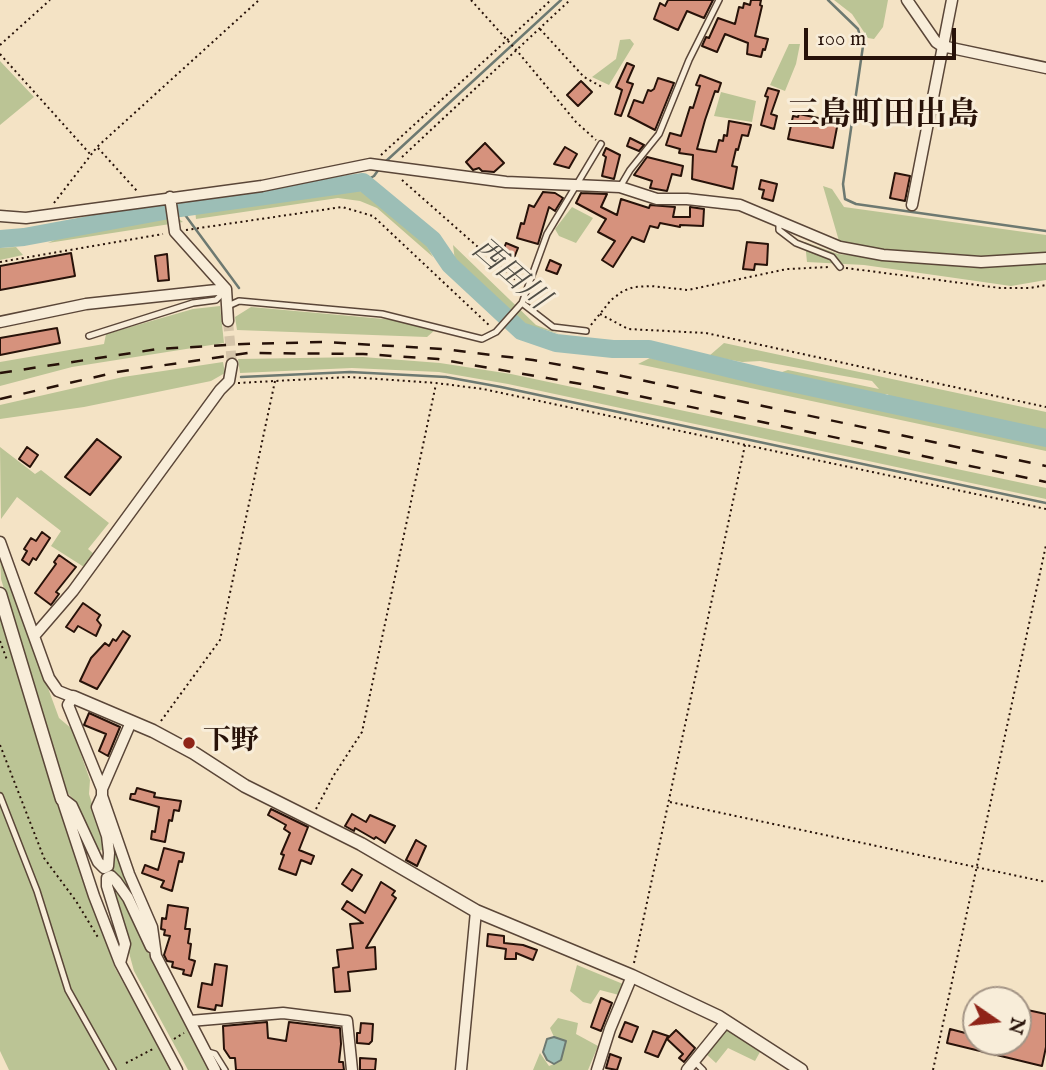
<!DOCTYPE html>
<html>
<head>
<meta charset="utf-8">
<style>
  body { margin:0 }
  #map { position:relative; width:1046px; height:1070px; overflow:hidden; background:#f4e3c5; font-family:"IM FELL English",serif }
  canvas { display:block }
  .north { position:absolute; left:962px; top:986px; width:70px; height:70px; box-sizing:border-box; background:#f8edd9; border:2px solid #a49586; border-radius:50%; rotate:104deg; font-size:19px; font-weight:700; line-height:28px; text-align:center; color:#271209 }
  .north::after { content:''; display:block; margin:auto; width:24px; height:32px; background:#8f2418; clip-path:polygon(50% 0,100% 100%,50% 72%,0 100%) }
  .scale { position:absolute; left:804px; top:28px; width:152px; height:32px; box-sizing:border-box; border:4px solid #271209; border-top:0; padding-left:9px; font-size:21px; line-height:24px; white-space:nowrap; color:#271209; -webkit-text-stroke:5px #f8edd9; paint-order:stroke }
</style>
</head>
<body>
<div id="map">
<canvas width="1046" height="1070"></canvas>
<div class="north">N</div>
<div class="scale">100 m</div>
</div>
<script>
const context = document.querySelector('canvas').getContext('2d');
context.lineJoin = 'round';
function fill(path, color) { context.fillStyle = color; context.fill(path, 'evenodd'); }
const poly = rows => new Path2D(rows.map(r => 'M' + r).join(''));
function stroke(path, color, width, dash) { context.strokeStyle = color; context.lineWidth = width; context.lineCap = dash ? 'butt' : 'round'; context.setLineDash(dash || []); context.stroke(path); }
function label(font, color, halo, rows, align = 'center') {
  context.font = font + ' "IM FELL English","Noto Serif JP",serif'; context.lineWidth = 6; context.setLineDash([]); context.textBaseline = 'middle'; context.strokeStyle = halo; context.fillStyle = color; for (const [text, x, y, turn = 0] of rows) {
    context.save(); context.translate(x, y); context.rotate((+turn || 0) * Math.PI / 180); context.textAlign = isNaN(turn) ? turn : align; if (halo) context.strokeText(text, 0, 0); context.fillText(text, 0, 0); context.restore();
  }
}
fill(poly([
  [834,0,888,0,883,27,874,39,868,38,852,14],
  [630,39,634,44,609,85,592,77,616,59,620,40],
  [789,44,800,44,796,64,785,91,770,85],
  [0,61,34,97,0,125],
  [721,92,756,101,752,122,714,116],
  [823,186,832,189,844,207,1046,235,1046,253,983,256,875,249,839,241],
  [352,189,370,194,422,237,433,257,377,208,360,201,338,198,196,219,195,210],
  [572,207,593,218,576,243,559,236,555,229],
  [174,215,183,222,48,243,67,234],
  [805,242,838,254,975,268,1046,263,1046,280,1011,286,864,265,807,262],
  [453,245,536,325,560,334,527,325,455,261],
  [16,247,23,255,0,260,0,248],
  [220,306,224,343,72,367,0,386,0,362,104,344,106,334,193,309],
  [251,307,395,320,435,330,427,337,237,330,235,317],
  [724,343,1046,412,1046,434,904,404,887,394,871,397,770,376,788,370,879,389,872,381,760,361,742,362,709,356],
  [363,357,440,363,511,374,1046,488,1046,499,508,384,439,372,352,368,240,373,238,359],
  [650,358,1046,444,1046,451,638,364],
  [223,362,225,373,211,381,84,407,0,419,0,405,123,377],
  [0,447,35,474,41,470,109,523,88,549,94,554,84,567,51,546,61,531,17,497,1,519],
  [0,557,59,718,72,729,90,780,89,794,103,839,103,850,97,851,75,801,66,791,1,579],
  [0,615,50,780,115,968,172,1070,9,1070,0,1051],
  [110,830,140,912,112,870],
  [119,892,175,1006,211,1070,188,1070,134,971,113,894],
  [577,965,623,984,619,995,600,990,591,1004,583,1002,570,991],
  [558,1018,578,1023,576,1034,598,1046,588,1070,533,1070,540,1053,549,1066,554,1064,565,1041,554,1037,550,1028],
  [726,1029,760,1052,755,1061,728,1048,716,1063,705,1053]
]), '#bbc495');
const water = poly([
  [554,1037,566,1041,561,1060,554,1064,547,1060,543,1052,547,1039,554,1037]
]);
fill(water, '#9cbeb6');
stroke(water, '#6d7971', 2);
stroke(poly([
  [828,0,858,29,863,46,843,184,845,199,856,204,1046,231],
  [384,163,561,0],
  [363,182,374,176,379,169],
  [180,208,239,288],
  [241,377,350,372,446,377,501,387,1046,503]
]), '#6d7971', 2.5);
stroke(poly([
  [0,239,24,237,180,208,363,182,433,240,450,265,521,331,556,343,613,349,649,349,768,378,1046,438]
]), '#9cbeb6', 18);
const building = poly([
  [668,0,713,0,704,18,687,11,678,30,654,19,660,3,665,6,668,0],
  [751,0,761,0,760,5,762,6,755,36,768,39,765,50,763,49,761,57,747,54,748,43,725,34,717,52,702,46,706,37,709,38,718,18,735,24,739,7,743,8,744,3,750,5,751,0],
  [627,63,634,66,627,82,633,84,621,116,615,114,622,90,616,87,627,63],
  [700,75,721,83,718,92,715,91,705,120,697,149,716,152,719,140,723,141,724,135,727,136,729,121,751,125,748,136,742,135,738,150,736,149,732,166,737,167,733,189,692,179,693,155,679,153,680,149,666,145,670,133,681,136,690,107,693,108,700,86,696,85,700,75],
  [658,78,674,83,655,130,628,116,634,100,643,103,648,90,651,91,654,89,658,78],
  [581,81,592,92,578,106,567,95,581,81],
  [768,88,779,91,771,114,777,116,774,129,761,125,768,97,765,96,768,88],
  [799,114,838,122,833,148,788,139,793,116,798,117,799,114],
  [630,138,644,145,639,151,627,146,630,138],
  [485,143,504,163,494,172,482,171,479,168,473,170,466,162,485,143],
  [565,147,577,154,569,168,554,164,565,147],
  [606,148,620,155,614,179,602,176,606,157,603,155,606,148],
  [647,157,683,166,681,176,672,174,667,191,650,188,652,181,634,175,647,157],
  [895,173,910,176,905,201,890,198,895,173],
  [761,180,777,184,773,201,762,198,764,190,759,189,761,180],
  [543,192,555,193,563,198,555,211,549,207,538,244,517,238,521,223,524,224,529,205,534,207,543,192],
  [581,193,607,194,601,207,617,215,621,199,649,208,650,205,675,207,673,217,690,217,690,207,704,209,703,226,680,225,680,227,660,223,658,228,650,226,644,242,632,237,613,267,602,260,615,241,598,232,606,219,576,203,581,193],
  [747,242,768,244,767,265,755,264,754,270,743,269,747,242],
  [506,243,518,248,514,258,502,254,506,243],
  [71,253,75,276,0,290,0,266,71,253],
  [167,254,169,280,158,281,155,256,167,254],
  [550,260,561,265,557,274,546,270,550,260],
  [57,328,60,343,0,355,0,338,57,328],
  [97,439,121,457,90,495,65,477,97,439],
  [27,447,38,455,30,467,19,459,27,447],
  [42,532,50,538,36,560,33,558,29,565,22,560,27,551,24,549,31,538,36,541,42,532],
  [59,555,76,567,56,592,59,594,51,605,35,593,56,564,54,562,59,555],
  [83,603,100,615,97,620,101,625,96,636,78,626,74,632,66,627,83,603],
  [123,631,130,636,97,689,80,681,91,658,105,643,109,646,113,639,116,641,123,631],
  [89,713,120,727,108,756,99,751,106,734,84,725,89,713],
  [137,788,155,793,154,797,181,801,179,811,174,810,172,821,169,820,165,842,151,839,152,831,155,832,159,807,130,799,131,794,135,794,137,788],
  [271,809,308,827,299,850,314,856,311,864,301,860,296,875,279,869,284,855,281,854,290,833,284,829,286,825,268,815,271,809],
  [352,814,366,822,370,815,395,826,385,843,376,837,374,839,355,828,354,831,345,826,352,814],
  [416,840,426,846,417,866,406,860,416,840],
  [164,848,184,853,182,862,179,861,172,891,161,887,164,881,142,873,145,865,158,870,164,848],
  [352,869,362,875,352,891,342,884,352,869],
  [381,882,395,891,392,895,396,898,366,948,375,947,376,969,348,972,350,991,335,992,333,968,339,967,337,950,353,948,350,924,363,923,342,909,347,901,365,913,381,882],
  [168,905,188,908,185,929,190,929,188,943,191,944,189,959,195,961,191,976,183,974,184,970,172,967,173,962,167,961,164,955,170,936,164,935,165,930,161,929,162,918,166,919,168,905],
  [488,934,504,936,504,943,523,945,537,950,533,960,516,953,516,959,505,959,506,949,487,946,488,934],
  [215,964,227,966,222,1006,216,1005,215,1010,198,1007,202,983,212,985,215,964],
  [601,998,612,1003,601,1031,591,1027,601,998],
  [1018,1008,1046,1014,1046,1047,1042,1066,947,1043,950,1029,973,1035,971,1042,1007,1044,1008,1042,1018,1042,1018,1008],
  [267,1022,268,1038,286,1041,289,1022,340,1028,341,1044,339,1062,343,1062,344,1070,236,1070,235,1058,230,1058,224,1049,223,1026,267,1022],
  [625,1022,638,1027,632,1042,619,1037,625,1022],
  [361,1023,373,1024,372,1041,369,1044,357,1043,357,1033,360,1033,361,1023],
  [676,1030,695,1048,684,1062,679,1058,683,1054,667,1039,676,1030],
  [653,1031,668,1036,658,1057,645,1052,653,1031],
  [610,1054,621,1058,617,1070,606,1068,610,1054],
  [360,1058,376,1059,375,1070,360,1070,360,1058]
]);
fill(building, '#d6927d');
stroke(building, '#271209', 2);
stroke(poly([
  [228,321,232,364]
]), '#d5c4a9', 10, [10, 5]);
const service = poly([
  [620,187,630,170,659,134,689,60,719,0],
  [779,222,779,230,796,243,832,257,840,267],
  [228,306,239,301,382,314,482,339,496,332,522,303],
  [586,331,553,327,522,303,547,234,601,144],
  [89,336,193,303,216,300,224,292],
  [0,796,37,891,68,990,113,1070],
  [208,1052,215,1054,225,1070],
  [694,1061,703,1070]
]);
const minor = poly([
  [907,0,936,42,942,46,1046,68],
  [170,197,175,232,226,289,228,321],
  [912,205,952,0],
  [0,216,26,218,262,186,370,164,506,182,620,187,657,199,687,199,740,205,840,247,883,255,981,262,1046,258],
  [0,322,86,304,226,289],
  [0,542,49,678,58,691,73,697,68,705,102,789,102,796,129,874,152,927,156,956,215,1070],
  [35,635,73,591,220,390,229,381,232,364],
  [102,789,131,722],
  [62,799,94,896,120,963,177,1070],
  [63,799,72,806,98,862,104,868,108,866,109,853,107,836,97,807,102,796],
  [120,963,125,944,107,886,107,878,111,876,116,881,128,898,151,947],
  [190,1021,283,1013,347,1021,352,1070],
  [461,1070,476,911],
  [597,1070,610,1029,632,976],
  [687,1070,726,1022]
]);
const tertiary = poly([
  [0,594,62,799],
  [73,697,153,731,194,753,245,786,361,844,476,911,632,976,719,1017,801,1070]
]);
stroke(service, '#5a4638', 8);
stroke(minor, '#5a4638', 13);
stroke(tertiary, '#5a4638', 15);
stroke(poly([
  [471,0,518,52,576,122,596,140],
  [540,29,584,77,602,87],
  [0,45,50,0],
  [0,54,91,155],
  [98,148,137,191],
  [381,155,551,0],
  [402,157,570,0],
  [402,180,521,285],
  [54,203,97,147,259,0],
  [186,230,342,207,373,216,491,327],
  [0,262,163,234],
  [846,268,1000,288,1030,288,1046,285],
  [600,314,628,329,706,333,1046,407],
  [591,325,611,300,623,291,634,287,651,286,688,290,787,269,830,267],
  [238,383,349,377,436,383,483,389,1046,509],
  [0,641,7,660],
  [161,721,220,640,275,381],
  [0,745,44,858,76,901,99,939],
  [670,802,1046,882],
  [316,809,334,775,362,732,436,384],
  [634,963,745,445],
  [174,1039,184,1033],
  [126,1063,153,1049],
  [933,1070,1046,545]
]), '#271209', 2, [2, 3.5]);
stroke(service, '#f8edd9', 5);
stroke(minor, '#f8edd9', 10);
stroke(tertiary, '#f8edd9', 12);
stroke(poly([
  [0,373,158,349,244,344,324,342,443,349,533,360,622,376,1046,466],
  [0,399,117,372,248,353,363,354,438,359,587,385,1046,482]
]), '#271209', 2.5, [12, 12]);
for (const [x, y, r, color] of [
  [189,743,7,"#8f2418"]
]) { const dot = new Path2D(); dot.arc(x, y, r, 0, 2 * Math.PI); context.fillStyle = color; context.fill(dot); stroke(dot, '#f8edd9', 2.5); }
label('bold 28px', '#271209', '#f8edd9', [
  ["下野",203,743]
], 'left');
label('italic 30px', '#504e46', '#f8edd9', [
  ["西田川",509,276,41]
]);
label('bold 32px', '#271209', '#f8edd9', [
  ["三島町田出島",883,117]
]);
</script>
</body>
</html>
